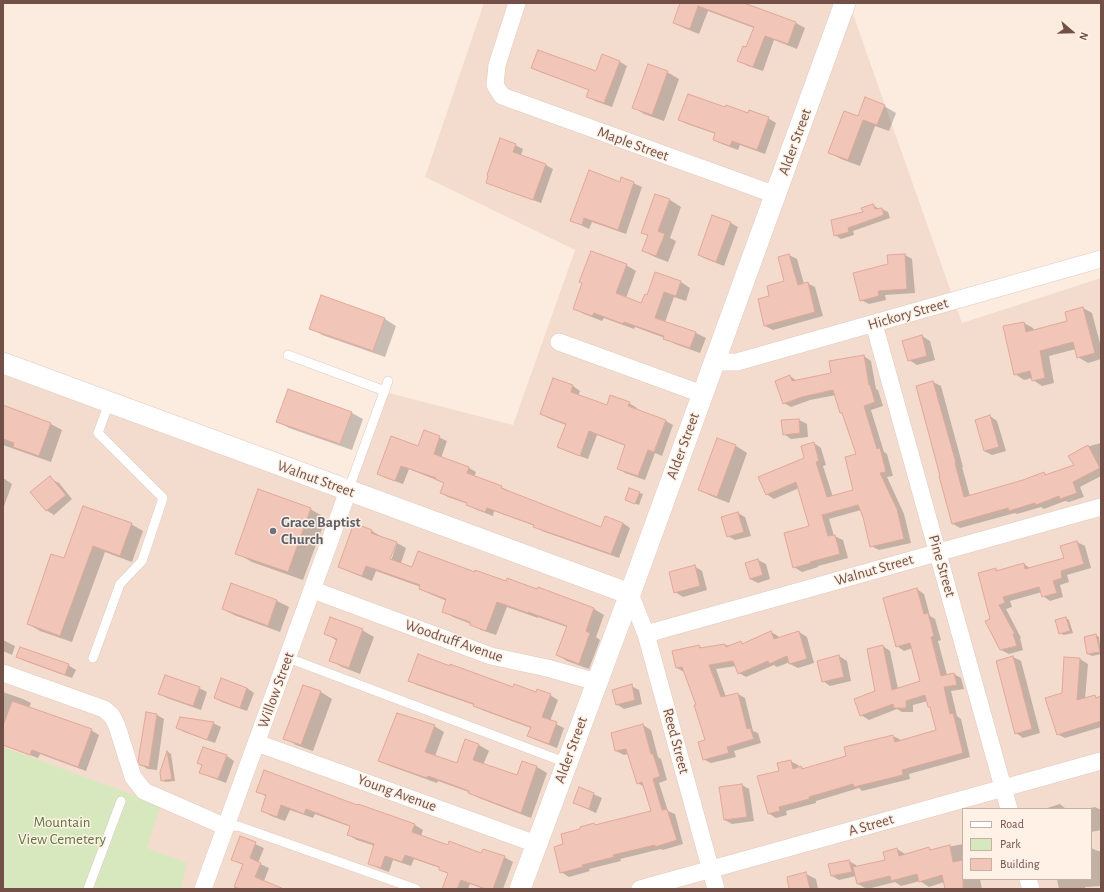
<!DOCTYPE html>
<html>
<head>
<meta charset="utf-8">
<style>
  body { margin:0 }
  #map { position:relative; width:1104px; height:892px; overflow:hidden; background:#fcece0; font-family:"Alegreya Sans",sans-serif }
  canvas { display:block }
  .frame { position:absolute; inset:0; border:4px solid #725048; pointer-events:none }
  .legend { position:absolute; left:962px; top:808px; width:130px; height:72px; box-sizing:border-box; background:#fff1e5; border:1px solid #c7b1a6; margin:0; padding:5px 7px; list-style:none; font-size:12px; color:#725048 }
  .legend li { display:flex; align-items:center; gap:8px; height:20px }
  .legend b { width:20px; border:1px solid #c7b1a6 }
  .north { position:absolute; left:1052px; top:12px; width:40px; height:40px; -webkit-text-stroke:3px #fff1e5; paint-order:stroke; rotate:110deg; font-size:11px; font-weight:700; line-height:16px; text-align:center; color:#725048 }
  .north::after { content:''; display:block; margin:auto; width:14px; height:18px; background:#725048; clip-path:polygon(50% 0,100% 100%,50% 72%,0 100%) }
</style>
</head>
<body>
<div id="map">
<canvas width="1104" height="892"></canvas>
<div class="frame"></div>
<ul class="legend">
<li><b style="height:5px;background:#fff"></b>Road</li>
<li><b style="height:11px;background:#d7e8bf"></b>Park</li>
<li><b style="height:11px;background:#f1c5b8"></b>Building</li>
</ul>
<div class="north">N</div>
</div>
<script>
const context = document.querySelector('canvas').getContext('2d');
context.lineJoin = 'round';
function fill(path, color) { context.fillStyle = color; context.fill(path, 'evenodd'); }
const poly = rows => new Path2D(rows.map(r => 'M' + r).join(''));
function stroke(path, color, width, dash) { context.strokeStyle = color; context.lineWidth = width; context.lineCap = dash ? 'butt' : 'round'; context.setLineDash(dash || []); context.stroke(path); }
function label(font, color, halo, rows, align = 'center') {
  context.font = font + ' "Alegreya Sans",sans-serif'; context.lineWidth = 3; context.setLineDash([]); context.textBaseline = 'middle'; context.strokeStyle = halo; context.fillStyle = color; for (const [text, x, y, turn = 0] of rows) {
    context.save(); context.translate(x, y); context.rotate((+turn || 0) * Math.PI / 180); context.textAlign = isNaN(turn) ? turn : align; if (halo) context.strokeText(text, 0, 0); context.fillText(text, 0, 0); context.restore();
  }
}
fill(poly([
  [484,3,849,3,962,323,1101,278,1101,889,3,889,3,363,348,491,389,393,513,425,575,250,425,177],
  [963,809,1091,809,1091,879,963,879]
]), '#f3dcce');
fill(poly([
  [3,747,161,805,147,848,187,863,181,889,3,889]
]), '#d7e8bf');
fill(poly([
  [682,3,746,3,758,9,796,23,805,28,797,49,774,40,763,71,748,66,739,61,747,48,754,28,708,11,699,34,684,28,674,23],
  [620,62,627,66,612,107,595,101,587,96,590,90,540,72,532,68,596,72],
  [667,72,679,79,664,121,644,114,633,107],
  [884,106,896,113,889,131,875,126,860,166,841,159,830,153,858,117],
  [749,114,768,118,776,123,765,154,740,145,738,150,722,144,714,140,716,134,687,124,679,119],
  [515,145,523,149,521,155,546,165,553,169,541,203,495,186,488,182],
  [622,178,642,187,626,234,592,222,589,229,572,221,620,183],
  [656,195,670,200,681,207,670,238,676,241,668,262,655,257,643,251,648,236,642,232],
  [873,205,879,209,882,209,888,212,890,218,853,231,854,235,841,239,835,235,864,213],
  [731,223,738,227,724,266,706,259,699,255],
  [789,255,797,259,804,284,807,283,815,287,823,316,773,330,765,326,770,297,786,282],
  [905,255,912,259,915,293,885,295,886,300,869,304,861,300,889,264],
  [626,265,636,271,626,298,642,304,647,296,681,282,690,288,686,301,674,297,665,322,696,333,706,338,700,353,675,344,665,338,635,327,634,329,604,318,602,321,584,314,574,308],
  [322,297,385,319,396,326,385,357,322,335,311,328],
  [1083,308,1092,313,1101,347,1101,359,1088,363,1078,357,1076,349,1049,356,1054,383,1042,386,1033,380,1032,378,1024,380,1015,374,1024,323,1033,328,1034,331,1069,322],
  [922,336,930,341,935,360,917,365,909,360],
  [864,356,871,361,876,389,878,390,883,406,871,410,884,452,887,454,893,476,887,477,904,514,911,543,879,550,871,546,864,517,861,510,829,519,834,536,843,540,848,558,818,566,818,567,802,572,794,567,810,527,799,488,774,499,766,494,805,459,814,443,821,448,826,465,823,466,833,497,854,490,857,455,836,395,810,400,791,407,784,403,790,376,797,381,832,374],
  [553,379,573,386,580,391,578,396,607,407,629,403,637,408,636,410,666,421,673,425,662,456,655,453,645,480,625,473,618,468,626,446,597,435,588,459,566,451,558,447,566,425,548,418,541,414],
  [933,382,941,386,963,467,962,467,970,496,1023,481,1044,473,1048,475,1075,466,1086,447,1101,443,1101,476,1080,487,1084,497,1069,502,1065,501,1044,509,1041,507,1017,514,1015,513,960,528,953,524,940,477],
  [3,406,51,424,62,430,51,462,3,445],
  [352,413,363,419,352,450,289,428,277,421],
  [990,416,997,421,1006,451,992,455,984,451],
  [799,420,807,424,808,437,791,439,784,434],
  [425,431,447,441,441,458,469,468,476,472,474,477,501,487,509,491,508,492,602,528,623,523,630,528,619,558,542,531,535,526,494,511,493,516,475,509,468,504,448,497,441,493,444,483,409,469,403,484,386,478,378,474,419,447],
  [718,440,736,446,747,453,729,503,711,496,700,490],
  [3,478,12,484,3,509],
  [51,479,59,483,72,499,54,515,46,510],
  [639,493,643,494,639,505,626,500],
  [310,509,326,518,303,580,252,562,236,553],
  [738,513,745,517,751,536,735,540,728,536],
  [131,524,143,531,132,562,105,552,72,642,40,631,28,624,64,560],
  [355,525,372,531,382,537,388,563,390,564,397,543,406,548,401,563,413,568,475,573,538,590,539,588,594,609,604,615,596,637,600,640,589,669,567,661,557,655,567,627,538,617,538,618,507,607,496,635,481,630,471,624,453,617,443,611,447,601,430,594,420,589,421,587,376,571,372,581,350,572,340,567],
  [1077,542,1085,546,1091,568,1067,575,1069,582,1060,585,1063,597,1050,601,1043,596,1042,592,1010,601,1012,607,1006,609,1021,638,1020,638,1023,650,1009,654,1001,650,991,619,995,569,1000,571,1024,564,1031,569,1065,559],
  [758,560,766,564,770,579,758,583,750,579],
  [694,566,702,571,707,590,683,597,675,592],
  [232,584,277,601,289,607,280,632,234,615,223,609],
  [917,589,924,594,930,616,935,619,941,640,938,641,947,675,954,674,961,678,964,689,951,691,957,716,961,719,970,757,909,774,910,779,862,791,859,788,816,801,816,803,786,811,787,815,776,818,768,813,780,771,790,761,798,765,799,768,801,767,805,769,847,757,893,736,901,740,937,731,928,701,913,705,913,712,902,712,897,709,869,720,861,715,877,692,883,646,890,651,898,689,921,682,913,648,904,651,897,646],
  [1066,618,1069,620,1073,633,1064,635,1060,633],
  [362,630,374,637,360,674,342,667,330,660,337,641,325,633],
  [771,632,778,636,779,638,799,632,807,637,814,663,798,668,790,664,790,662,777,667,774,665,746,677,739,673,736,666,716,669,726,697,738,694,745,698,753,731,758,733,761,743,734,751,736,757,711,763,703,759,706,741,697,705,684,672,677,668,699,646,704,649,741,643,744,644],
  [1096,635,1099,637,1101,654,1092,656,1088,654],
  [3,640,15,646,12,655,3,651],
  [839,656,847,661,851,681,830,686,823,681],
  [17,657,68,665,76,670,72,678,25,661],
  [1013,657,1021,661,1040,733,1023,738,1016,733],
  [1080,659,1088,664,1085,699,1095,696,1098,698,1101,697,1101,727,1065,738,1057,734,1063,694],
  [409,680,513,688,550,695,558,700,550,721,564,728,557,748,536,740,529,736,531,728,482,710,474,705,417,685],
  [304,686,321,692,332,699,313,751,296,745,285,738],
  [631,686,639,690,642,704,624,709,616,704],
  [199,688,207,692,201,710,167,698,159,693],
  [247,688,254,693,247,711,222,702,215,698],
  [3,692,23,699,31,703,29,708,91,730,99,735,86,771,40,754,38,758,3,745],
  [157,715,164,719,157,770,148,769,141,765],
  [213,723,221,727,215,743,184,732,177,728],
  [643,725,651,730,658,757,661,759,667,780,659,783,668,811,675,814,683,844,663,850,661,849,620,859,621,861,589,869,590,871,569,877,561,872,564,845,594,824,596,826,652,812,644,787,638,783,628,754,624,755,616,751,612,733],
  [434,726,444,732,435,756,457,764,466,740,479,745,489,751,483,765,518,777,523,762,537,767,547,773,531,818,479,798,469,792,438,781,437,783,390,766,380,761],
  [168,752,171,754,175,781,165,782,162,780,161,772],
  [227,756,234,761,226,783,208,776,200,772],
  [742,785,749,789,754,821,732,824,725,820],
  [580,788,602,798,596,813,574,803],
  [257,791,358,807,415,825,423,830,421,836,448,846,482,854,504,857,513,862,503,889,484,889,470,884,468,889,443,889,449,874,440,868,414,859,411,866,393,860,389,872,378,868,369,863,375,846,357,840,348,835,351,827,315,814,313,818,290,810,285,821,271,816,262,810,267,797],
  [1060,804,1066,809,1044,809],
  [1095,807,1101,810,1101,830,1091,832,1091,809,1086,809],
  [241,838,264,848,258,863,269,868,264,881,283,889,240,889,235,886,243,865,232,859],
  [963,844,963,879,980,879,982,889,946,889,944,882,929,887,920,881,901,886,895,882,867,889,858,884,856,876,839,880,832,876,849,861,856,865,857,867,887,860,897,849,907,855,929,848,932,850],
  [1091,848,1098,851,1101,851,1101,886,1085,887,1085,889,1059,889,1057,879,1091,879],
  [806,874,816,879,818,889,790,889]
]), '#0003');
const building = poly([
  [680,3,744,3,796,22,788,44,765,36,753,67,737,61,743,46,746,47,754,27,698,6,690,29,673,23,680,3],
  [538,50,596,71,602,54,620,61,604,103,586,97,589,90,531,68,538,50],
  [648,64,668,71,652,115,632,108,648,64],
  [688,94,725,107,726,105,748,113,749,110,769,117,757,150,732,141,730,146,713,140,715,133,678,120,688,94],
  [865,97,885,105,877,125,863,120,848,160,828,153,844,111,858,116,865,97],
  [500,138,516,144,513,152,546,164,533,200,486,183,488,176,487,175,500,138],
  [589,170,620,182,621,177,634,182,618,230,584,218,582,225,570,221,589,170],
  [655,194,670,199,658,231,665,234,656,256,642,251,648,235,641,233,655,194],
  [873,204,875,209,882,208,884,215,848,228,849,232,834,236,831,220,863,212,861,208,873,204],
  [712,215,731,222,716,262,698,255,712,215],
  [591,251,627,264,616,293,641,303,645,294,647,295,655,272,681,281,676,296,664,292,655,318,696,332,690,348,663,339,664,336,624,322,623,324,594,313,592,316,573,309,582,283,579,282,591,251],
  [789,254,798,285,808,282,815,312,764,326,758,299,769,296,767,286,784,281,778,257,789,254],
  [905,254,907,289,878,291,879,296,860,301,853,273,888,264,887,255,905,254],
  [321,295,385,318,373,351,309,329,321,295],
  [1083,307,1095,353,1077,358,1073,342,1040,351,1045,378,1032,381,1030,371,1014,375,1003,326,1024,322,1026,332,1067,321,1065,312,1083,307],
  [922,335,927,356,908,361,902,341,922,335],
  [864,355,869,385,870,385,875,402,864,406,877,449,880,448,886,472,880,473,897,509,904,539,870,547,863,517,858,505,822,515,828,536,835,535,840,554,810,562,811,563,793,568,784,533,809,526,796,482,766,495,758,477,804,458,801,446,814,442,819,461,816,462,827,497,853,490,845,457,856,454,842,413,840,413,833,390,802,397,783,404,775,381,790,375,792,381,831,373,829,361,864,355],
  [553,378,573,385,571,392,607,405,610,395,630,402,628,406,666,420,654,452,648,450,638,476,617,469,625,445,589,431,580,456,557,447,566,424,540,414,553,378],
  [933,381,956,463,955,463,964,497,1023,480,1044,472,1045,475,1074,465,1068,456,1088,445,1100,468,1073,482,1077,493,1060,499,1059,496,1036,505,1035,503,1009,511,1008,508,952,524,939,476,940,476,916,386,933,381],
  [288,389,352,412,340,444,276,422,288,389],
  [3,405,51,423,39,456,13,447,14,443,3,439,3,405],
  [990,415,999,447,984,451,975,420,990,415],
  [799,419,800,433,783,435,781,420,799,419],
  [424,430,440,436,434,454,469,467,467,473,502,486,501,488,601,527,605,516,623,523,611,554,533,527,534,525,487,508,485,512,466,505,467,503,440,493,444,483,435,479,436,478,401,466,395,481,377,474,391,436,418,446,424,430],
  [717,438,736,445,717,497,698,490,717,438],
  [50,476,66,495,46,511,30,492,50,476],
  [629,488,640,492,635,504,625,500,629,488],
  [258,489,311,508,288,572,235,554,258,489],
  [83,506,132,523,120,556,93,546,60,636,27,624,51,554,64,558,83,506],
  [738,512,744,532,727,537,721,517,738,512],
  [354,523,372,530,371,533,397,542,390,559,412,567,418,551,475,572,475,570,506,581,507,578,537,589,538,587,594,608,586,631,590,633,579,664,556,655,567,626,528,612,528,613,497,602,486,631,470,625,470,622,442,612,446,599,419,589,420,585,366,566,362,576,338,567,354,523],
  [1077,541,1084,564,1061,571,1062,578,1053,581,1057,593,1042,597,1039,587,1003,597,1005,603,999,605,1015,634,1013,634,1017,646,1000,650,985,621,990,619,978,573,996,568,996,571,1024,563,1025,569,1064,558,1060,546,1077,541],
  [758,559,763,575,750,579,745,563,758,559],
  [695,565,700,586,674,593,669,572,695,565],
  [231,583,277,600,268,626,222,609,231,583],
  [917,588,924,614,928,613,934,636,931,637,941,676,954,673,957,685,944,687,950,714,953,713,963,753,902,770,903,775,854,787,853,784,809,797,809,799,779,807,780,811,768,814,757,776,779,771,777,763,791,760,793,769,801,766,802,769,846,756,844,747,893,735,895,742,936,730,930,707,928,707,925,695,906,701,906,708,894,708,893,704,860,716,854,699,875,691,867,649,883,645,892,690,920,681,910,643,896,647,883,598,917,588],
  [330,617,363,629,349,668,329,661,337,639,324,634,330,617],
  [1066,617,1070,631,1059,634,1055,620,1066,617],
  [771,631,774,639,799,631,807,659,789,664,787,656,769,664,768,661,738,674,733,661,709,665,721,697,738,693,747,729,750,728,754,739,727,747,729,753,703,760,698,742,705,740,694,705,696,705,682,667,676,668,672,651,699,645,700,648,725,644,726,647,741,641,742,644,771,631],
  [1096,634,1100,652,1087,654,1084,637,1096,634],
  [20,647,69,664,65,675,16,657,20,647],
  [418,654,450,666,450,664,513,687,514,684,536,692,537,689,551,694,542,717,557,722,549,744,527,736,531,727,473,706,474,704,408,681,418,654],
  [839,655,844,677,822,682,817,661,839,655],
  [1013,656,1032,729,1015,734,996,661,1013,656],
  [1064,657,1080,658,1077,700,1095,695,1096,698,1101,696,1101,721,1057,735,1045,698,1062,693,1064,657],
  [165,675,200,687,193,706,158,694,165,675],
  [221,678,247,688,240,708,214,698,221,678],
  [632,684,635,700,616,705,612,690,632,684],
  [303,685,321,691,301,745,283,739,303,685],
  [12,701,92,729,78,767,32,750,30,755,3,745,3,726,12,701],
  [146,712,157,714,149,767,140,765,138,761,146,712],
  [397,713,435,725,425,752,457,763,465,739,479,744,473,760,517,775,522,761,537,766,521,813,468,793,469,791,428,776,427,778,378,761,397,713],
  [180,717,214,722,207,740,176,728,180,717],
  [643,724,651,754,653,754,660,776,653,779,662,810,667,809,677,840,655,847,655,845,613,855,614,857,582,865,583,867,560,873,554,847,563,844,561,834,580,829,580,827,594,823,595,825,651,811,642,782,637,784,626,749,615,751,611,733,643,724],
  [203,747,227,755,218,779,199,773,202,765,197,763,203,747],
  [167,751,172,779,161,781,160,772,167,751],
  [264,770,357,805,358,804,415,824,412,832,448,845,449,841,481,853,483,849,505,856,493,889,486,889,461,880,457,889,442,889,448,873,439,870,439,867,405,855,402,862,385,856,381,868,368,864,374,844,347,835,350,826,306,809,304,814,281,805,277,817,261,811,266,795,256,792,264,770],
  [742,784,747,817,724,820,719,787,742,784],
  [579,787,594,793,589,809,573,803,579,787],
  [240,836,256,842,250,858,261,863,255,877,284,889,241,889,234,887,243,864,231,860,240,836],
  [950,845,953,862,963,860,963,889,945,889,942,875,919,882,917,874,891,881,890,876,857,884,853,867,885,860,883,852,897,848,899,856,929,847,930,850,950,845],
  [849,860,852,872,831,876,828,864,849,860],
  [806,872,810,889,789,889,787,877,806,872]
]);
fill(building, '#f1c5b8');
stroke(building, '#e3a898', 1);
const service = poly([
  [288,355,385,391],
  [348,491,388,381],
  [93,658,120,584,142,561,163,498,98,433,109,403],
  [288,658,567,763],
  [226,827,238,826,416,889],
  [88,889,121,801]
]);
const minor = poly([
  [517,3,497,65,495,85,502,96,776,195],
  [874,324,1009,809],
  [559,342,702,394],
  [714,362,737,362,1101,259],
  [313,590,491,656,547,668,597,682],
  [630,594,646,634,716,889],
  [646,634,1101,507],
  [3,673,104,709,112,716,117,726,133,777,144,791,226,827],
  [257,743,536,844],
  [1028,879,1031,889],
  [203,889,348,491],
  [640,889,1101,761]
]);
const tertiary = poly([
  [3,363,630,594],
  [520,889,630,594,845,3]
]);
stroke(service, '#e1c9bf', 10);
stroke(minor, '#e1c9bf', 18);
stroke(tertiary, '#e1c9bf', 22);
stroke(service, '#fff', 9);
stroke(minor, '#fff', 17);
stroke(tertiary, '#fff', 21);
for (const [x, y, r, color] of [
  [273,531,4,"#6b7280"]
]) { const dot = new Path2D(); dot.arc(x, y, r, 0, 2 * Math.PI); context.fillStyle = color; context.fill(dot); stroke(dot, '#fff1e5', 1.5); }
label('15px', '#725048', '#fff1e5', [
  ["Alder Street",795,142,-70],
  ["Maple Street",633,144,20],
  ["Hickory Street",908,314,-16],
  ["Alder Street",683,446,-70],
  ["Walnut Street",316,479,20],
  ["Pine Street",942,566,74],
  ["Walnut Street",874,570,-16],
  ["Woodruff Avenue",454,641,19],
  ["Willow Street",276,690,-70],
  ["Reed Street",676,741,75],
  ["Alder Street",571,750,-70],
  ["Young Avenue",397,793,20],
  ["A Street",871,825,-16]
]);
label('bold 15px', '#5b616d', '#fff1e5', [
  ["Grace Baptist",281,522],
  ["Church",281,539]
], 'left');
label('15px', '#5a7840', '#fff1e5', [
  ["Mountain",62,822],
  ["View Cemetery",62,839]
]);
</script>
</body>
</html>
